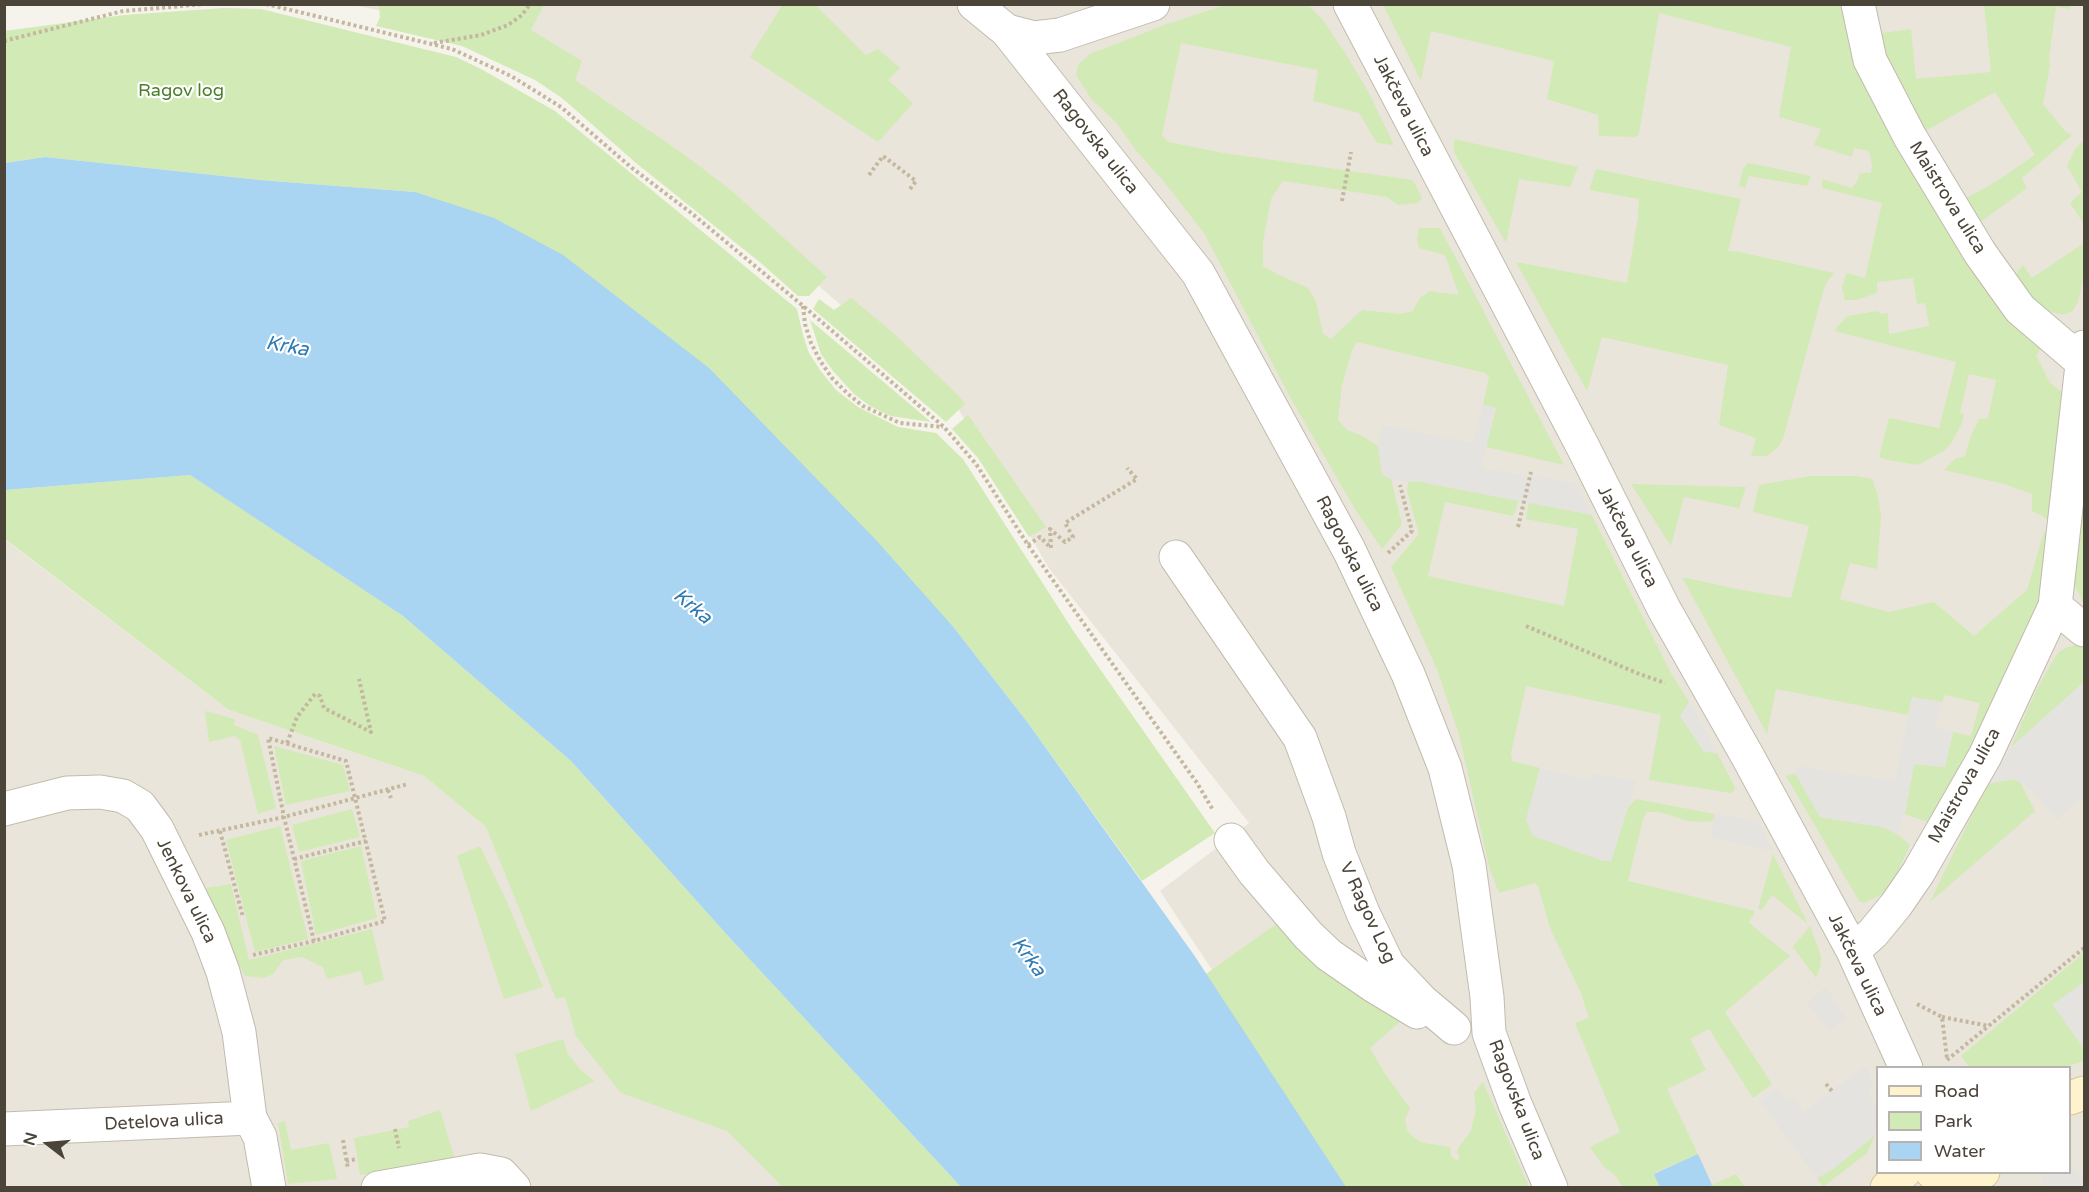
<!DOCTYPE html>
<html>
<head>
<meta charset="utf-8">
<style>
  body { margin:0 }
  #map { position:relative; width:2089px; height:1192px; overflow:hidden; background:#f6f3ec; font-family:"Varela Round",sans-serif }
  canvas { display:block }
  .frame { position:absolute; inset:0; border:6px solid #4b4439; pointer-events:none }
  .legend { position:absolute; left:1876px; top:1066px; width:195px; height:108px; box-sizing:border-box; background:#fff; border:2px solid #b7b4b0; margin:0; padding:8px 10px; list-style:none; font-size:18px; color:#4b4439 }
  .legend li { display:flex; align-items:center; gap:12px; height:30px }
  .legend b { width:30px; border:2px solid #b7b4b0 }
  .north { position:absolute; left:18px; top:1114px; width:60px; height:60px; -webkit-text-stroke:4px #fff; paint-order:stroke; rotate:286deg; font-size:16px; font-weight:700; line-height:24px; text-align:center; color:#4b4439 }
  .north::after { content:''; display:block; margin:auto; width:21px; height:27px; background:#4b4439; clip-path:polygon(50% 0,100% 100%,50% 72%,0 100%) }
</style>
</head>
<body>
<div id="map">
<canvas width="2089" height="1192"></canvas>
<div class="frame"></div>
<ul class="legend">
<li><b style="height:8px;background:#fff3cd"></b>Road</li>
<li><b style="height:16px;background:#d2eab5"></b>Park</li>
<li><b style="height:16px;background:#a9d4f2"></b>Water</li>
</ul>
<div class="north">N</div>
</div>
<script>
const context = document.querySelector('canvas').getContext('2d');
context.lineJoin = 'round';
function fill(path, color) { context.fillStyle = color; context.fill(path, 'evenodd'); }
const poly = rows => new Path2D(rows.map(r => 'M' + r).join(''));
function stroke(path, color, width, dash) { context.strokeStyle = color; context.lineWidth = width; context.lineCap = dash ? 'butt' : 'round'; context.setLineDash(dash || []); context.stroke(path); }
function label(font, color, halo, rows, align = 'center') {
  context.font = font + ' "Varela Round",sans-serif'; context.lineWidth = 4.5; context.setLineDash([]); context.textBaseline = 'middle'; context.strokeStyle = halo; context.fillStyle = color; for (const [text, x, y, turn = 0] of rows) {
    context.save(); context.translate(x, y); context.rotate((+turn || 0) * Math.PI / 180); context.textAlign = isNaN(turn) ? turn : align; if (halo) context.strokeText(text, 0, 0); context.fillText(text, 0, 0); context.restore();
  }
}
fill(poly([
  [352,5,2084,5,2084,1187,1348,1187,1216,976,1160,891,1249,823,1048,567,956,405,684,169,485,31],
  [1878,1068,2070,1068,2070,1172,1878,1172],
  [4,539,229,710,424,776,486,827,782,1187,5,1187]
]), '#eae5da');
fill(poly([
  [783,4,815,5,866,55,878,49,900,68,888,80,913,103,878,142,750,57],
  [1304,4,1311,8,1323,20,1345,53,1369,93,1394,145,1377,143,1359,113,1313,101,1318,70,1181,43,1162,135,1168,142,1224,153,1413,180,1422,198,1418,203,1398,205,1387,197,1283,181,1271,199,1263,242,1263,266,1279,275,1308,288,1316,302,1323,334,1331,339,1362,310,1400,314,1413,311,1420,298,1430,291,1459,295,1445,255,1419,248,1417,239,1419,228,1440,228,1564,465,1486,447,1496,408,1483,405,1489,377,1485,373,1357,342,1352,350,1342,385,1338,420,1347,430,1361,435,1378,446,1382,474,1391,479,1402,524,1382,549,1355,509,1290,397,1204,233,1161,178,1137,152,1116,122,1092,100,1076,75,1078,65,1090,54,1167,24,1225,5],
  [379,5,544,5,531,30,582,61,575,80,685,155,733,192,827,277,809,296,798,296,762,264,636,163,562,98,535,80,462,46,376,26,380,17],
  [1383,5,1846,5,2042,347,2036,355,2050,383,2063,393,2054,527,2044,517,2032,511,2032,494,2004,484,1944,470,1955,459,1965,456,1971,435,1979,419,1988,418,1996,380,1969,374,1960,413,1964,414,1962,423,1952,442,1944,451,1918,465,1888,460,1879,457,1889,418,1939,428,1956,362,1834,331,1847,316,1878,311,1880,314,1888,313,1889,334,1929,326,1925,303,1917,304,1913,278,1877,282,1877,293,1856,300,1845,300,1842,288,1846,273,1865,278,1882,203,1822,188,1822,179,1852,188,1857,181,1860,173,1871,173,1872,165,1869,151,1854,148,1852,157,1814,145,1821,129,1779,117,1791,47,1659,13,1639,134,1635,137,1599,136,1598,115,1547,99,1554,61,1431,31,1421,81],
  [1984,5,2071,5,2070,9,2056,7,2049,58,2050,66,2043,104,2065,131,2072,135,2022,178,2027,188,1975,226,1961,201,1997,181,2035,155,1995,92,1920,134,1879,56,1882,33,1911,29,1916,79,1991,72],
  [224,8,261,9,456,57,481,69,555,111,797,309,803,335,809,353,820,370,836,390,858,407,898,427,936,433,963,459,1074,632,1215,833,1142,881,1028,723,955,629,415,192,260,180,45,157,5,163,4,31,124,15],
  [1454,139,1578,167,1570,187,1519,179,1506,243,1454,152],
  [2082,142,2084,144,2084,224,2070,203,2082,192,2067,166,2075,149],
  [1748,163,1764,166,1811,176,1807,186,1749,176,1745,188,1739,186,1743,169],
  [1596,169,1741,199,1728,251,1740,252,1834,273,1826,283,1819,306,1783,439,1779,446,1767,456,1751,456,1756,438,1719,425,1728,365,1602,337,1587,391,1516,262,1627,283,1638,217,1639,199,1589,190],
  [2084,243,2084,270,2079,299,2073,311,2065,314,2058,314,2038,308,2016,280,2017,272,2023,265,2032,278],
  [851,298,890,330,960,397,965,404,946,422,813,309,819,299,834,310],
  [810,320,931,422,890,416,870,406,854,394,833,371,821,354],
  [968,415,1046,527,1029,537,978,458,952,429],
  [190,475,403,616,571,761,729,937,961,1187,782,1187,773,1177,727,1131,621,1093,576,1036,565,997,556,999,486,827,424,776,229,710,5,539,4,490],
  [1810,476,1856,476,1872,479,1878,496,1881,516,1877,569,1850,563,1840,599,1889,612,1934,602,1974,636,2027,590,2044,531,2051,539,2035,620,1941,810,1927,822,1905,814,1914,764,1945,767,1953,732,1971,736,1980,703,1945,695,1942,702,1912,697,1908,715,1776,689,1767,734,1682,577,1736,589,1791,598,1809,526,1753,512,1759,485],
  [1416,481,1519,501,1513,516,1445,502,1428,576,1564,606,1578,529,1526,519,1529,502,1592,515,1671,673,1689,702,1681,717,1704,751,1717,753,1735,787,1734,791,1730,793,1649,780,1661,715,1526,686,1511,753,1512,761,1540,768,1526,820,1571,850,1604,861,1611,861,1628,807,1636,799,1715,814,1713,821,1704,822,1688,821,1660,812,1647,812,1643,819,1628,881,1755,911,1749,923,1790,956,1725,1012,1772,1084,1753,1098,1709,1029,1690,1039,1706,1070,1667,1089,1698,1154,1654,1173,1660,1187,1623,1187,1614,1174,1604,1167,1590,1147,1620,1132,1575,1023,1589,1018,1581,993,1550,928,1538,886,1535,883,1499,893,1489,866,1459,735,1437,669,1391,567,1419,534,1407,491,1408,482],
  [1631,484,1746,487,1739,508,1684,497,1671,546],
  [2084,491,2084,604,2074,584],
  [2082,644,2084,644,2084,682,2011,747,2036,691,2055,657,2060,651,2068,647],
  [205,711,235,719,234,725,258,735,276,808,258,814,240,740,235,736,209,742],
  [274,746,343,765,350,791,286,805],
  [1795,773,1820,817,1882,827,1897,834,1910,845,1896,876,1881,895,1864,903,1859,901,1786,776],
  [2013,779,2020,782,2035,811,1930,902,1986,786,1992,783],
  [352,809,360,837,299,852,292,825],
  [280,826,308,939,255,952,226,840],
  [361,846,377,918,316,935,301,861],
  [480,846,506,900,543,987,504,999,457,856],
  [1773,854,1808,924,1772,895,1762,910,1758,909],
  [231,884,249,960,372,929,384,980,365,986,361,971,327,979,323,967,302,957,283,960,273,974,264,978,245,976,200,889],
  [1279,922,1404,1018,1370,1048,1385,1074,1410,1108,1405,1119,1407,1130,1413,1137,1423,1143,1450,1147,1451,1156,1457,1161,1460,1157,1457,1152,1459,1147,1471,1131,1476,1109,1474,1093,1483,1082,1529,1187,1341,1187,1206,974],
  [1810,926,1821,956,1820,967,1816,978,1793,947],
  [2084,953,2084,982,2053,1005,2084,1049,2084,1061,2065,1067,1970,1068,1961,1056],
  [563,1039,568,1054,580,1069,594,1081,531,1111,515,1054],
  [440,1110,456,1163,360,1175,354,1138,409,1127,408,1121],
  [285,1121,291,1150,329,1143,337,1179,288,1184,278,1123],
  [1875,1135,1867,1153,1823,1187,1817,1178,1833,1169],
  [1736,1174,1745,1187,1707,1187,1712,1185]
]), '#d2eab5');
fill(poly([
  [1483,405,1496,408,1481,468,1576,483,1592,515,1416,481,1408,482,1391,479,1382,475,1378,446,1383,425,1473,443],
  [2084,682,2084,796,2057,819,2032,790,2020,782,2013,779,1992,783,2011,747],
  [1912,697,1942,702,1935,727,1953,732,1945,767,1914,764,1905,814,1897,834,1882,827,1820,817,1795,773,1797,766,1895,781],
  [1689,702,1717,753,1704,752,1680,716],
  [1540,768,1591,780,1593,773,1636,781,1611,861,1604,861,1533,836,1526,820],
  [1715,814,1758,821,1773,851,1711,838],
  [2084,982,2084,1049,2053,1004],
  [1826,987,1846,1020,1829,1030,1807,1003],
  [1863,1067,1867,1067,1874,1084,1868,1090,1873,1103,1877,1108,1877,1124,1875,1135,1833,1169,1817,1178,1760,1101,1777,1088,1786,1101,1793,1097,1804,1112],
  [2070,1167,2084,1177,2084,1187,2043,1187,2043,1173,2070,1172]
]), '#e5e3e0');
fill(poly([
  [45,157,260,180,415,192,494,218,563,255,709,368,876,540,955,629,1028,723,1194,955,1346,1187,961,1187,729,937,571,761,403,616,190,475,5,490,5,163],
  [1698,1154,1712,1185,1707,1188,1660,1187,1654,1174]
]), '#a9d4f2');
const minor = poly([
  [974,4,1007,31,1198,273,1349,550,1408,674,1445,768,1469,865,1487,997,1489,1033,1515,1104,1551,1188],
  [1350,4,1583,447,1664,609,1748,757,1853,951,1906,1068],
  [1858,4,1870,60,1910,137,1980,253,2020,309,2082,362],
  [1007,31,1034,38,1060,35,1153,4],
  [1176,557,1300,738,1329,817,1339,853,1363,913,1388,965,1422,1001,1454,1028],
  [2055,606,2084,630],
  [4,809,67,793,100,792,123,796,140,806,157,829,208,932,223,972,239,1032,250,1118],
  [1231,840,1254,872,1308,935,1329,955,1374,986,1417,1012],
  [1853,951,1873,933,1896,905,1918,873,1985,756,2055,606,2084,347],
  [4,1129,250,1118,260,1137,269,1188],
  [378,1188,480,1170,501,1174,514,1188]
]);
const secondary = poly([
  [2070,1098,2084,1093],
  [1932,1172,1940,1178,1954,1182,1968,1180,1983,1172],
  [1887,1188,1904,1172]
]);
stroke(minor, '#c2bbae', 35);
stroke(secondary, '#d6c79b', 35);
stroke(poly([
  [266,4,452,49,511,76,561,107,632,168,690,212,802,305,944,427,976,464,1028,545,1197,783,1213,810],
  [4,41,123,11,205,4],
  [434,43,481,35,508,25,522,15,530,4],
  [869,175,883,156,916,181,910,189],
  [1342,201,1351,152],
  [803,306,805,324,811,343,821,362,832,378,848,394,863,406,900,423,943,427],
  [1518,527,1531,472],
  [1028,545,1040,537,1051,548,1050,529,1065,542,1073,537,1065,523,1137,479,1127,468],
  [1388,553,1412,531,1400,485],
  [1526,626,1637,673,1665,683],
  [287,743,297,717,315,694,320,696,324,708,371,732,359,679],
  [388,790,391,798],
  [220,831,243,917],
  [199,835,284,817,408,784],
  [294,859,366,841],
  [253,955,314,941,385,921,346,761,268,738,284,817,314,941],
  [1917,1004,1942,1017,1947,1059],
  [1942,1017,1989,1026],
  [1947,1060,2084,948],
  [1826,1084,1832,1091],
  [395,1129,399,1148],
  [1876,1129,1878,1129],
  [343,1140,348,1169],
  [346,1161,357,1159]
]), '#c4b79f', 4, [3, 3]);
stroke(minor, '#fff', 33);
stroke(secondary, '#fff3cd', 33);
label('18px', '#4a7f2a', '#fff', [
  ["Ragov log",181,91]
]);
label('18px', '#4b4439', '#fff', [
  ["Jakčeva ulica",1403,106,63],
  ["Ragovska ulica",1095,142,52],
  ["Maistrova ulica",1947,198,58],
  ["Jakčeva ulica",1627,537,63],
  ["Ragovska ulica",1349,554,63],
  ["Maistrova ulica",1965,786,-61],
  ["Jenkova ulica",186,891,64],
  ["V Ragov Log",1367,913,65],
  ["Jakčeva ulica",1857,965,64],
  ["Ragovska ulica",1516,1100,69],
  ["Detelova ulica",164,1122,-3]
]);
label('italic 20px', '#2e7ab2', '#fff', [
  ["Krka",287,347,10],
  ["Krka",692,607,40],
  ["Krka",1028,957,54]
]);
</script>
</body>
</html>
